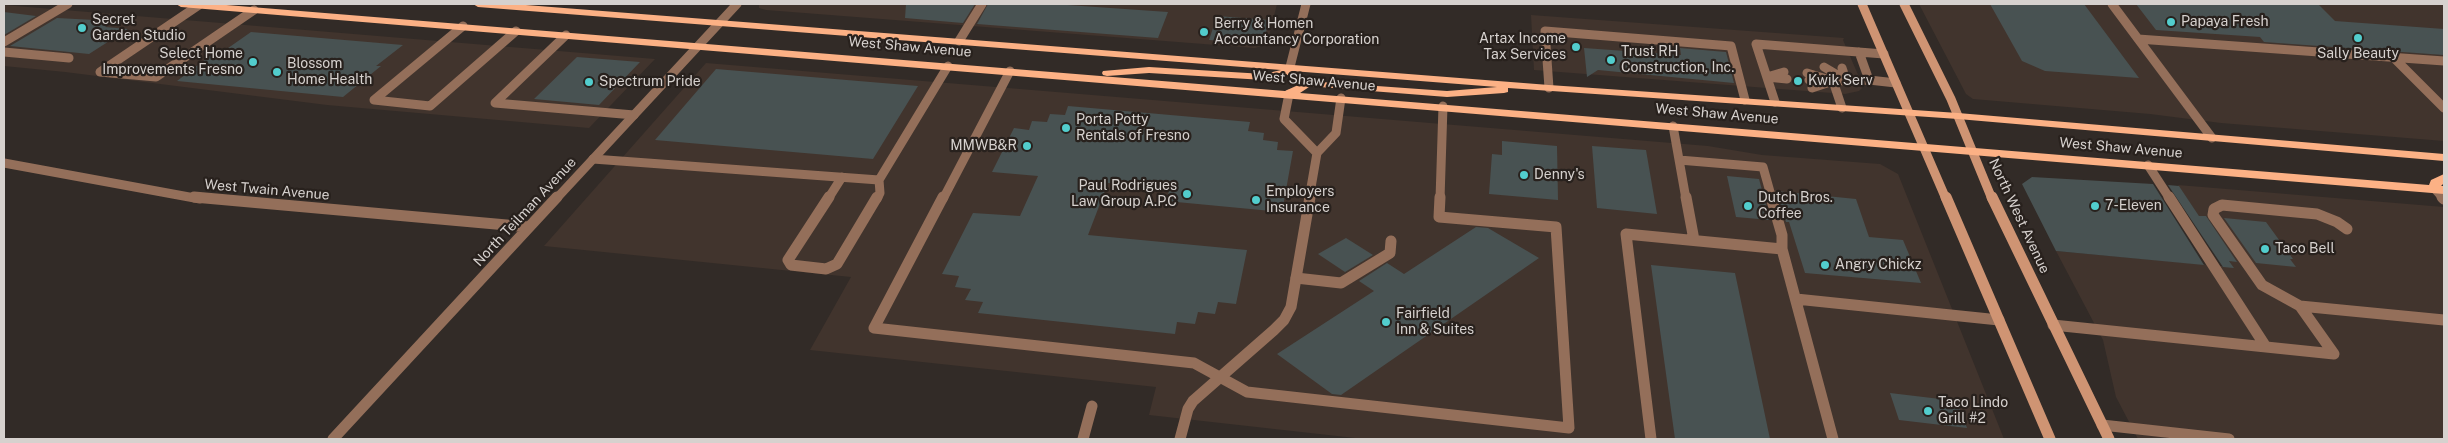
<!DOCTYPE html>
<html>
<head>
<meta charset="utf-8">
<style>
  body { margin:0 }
  #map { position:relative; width:2448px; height:443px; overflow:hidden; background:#322b27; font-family:"Public Sans",sans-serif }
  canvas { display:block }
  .frame { position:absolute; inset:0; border:5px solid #d6d1ce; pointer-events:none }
</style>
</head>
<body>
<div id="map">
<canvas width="2448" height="443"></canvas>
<div class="frame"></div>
</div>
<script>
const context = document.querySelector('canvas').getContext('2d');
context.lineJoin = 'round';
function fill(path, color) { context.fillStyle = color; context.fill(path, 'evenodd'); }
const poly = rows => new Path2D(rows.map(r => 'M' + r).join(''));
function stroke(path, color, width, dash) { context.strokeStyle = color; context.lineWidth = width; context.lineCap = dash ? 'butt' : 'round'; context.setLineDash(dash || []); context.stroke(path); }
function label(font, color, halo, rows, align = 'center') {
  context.font = font + ' "Public Sans",sans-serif'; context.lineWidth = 4.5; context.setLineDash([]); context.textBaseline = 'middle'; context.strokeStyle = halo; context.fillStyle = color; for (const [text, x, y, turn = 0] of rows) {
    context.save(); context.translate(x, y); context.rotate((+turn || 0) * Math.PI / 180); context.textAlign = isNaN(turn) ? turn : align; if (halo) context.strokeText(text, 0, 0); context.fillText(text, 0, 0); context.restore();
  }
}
fill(poly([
  [759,4,1277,4,1267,44,1255,48,766,10,759,8],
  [1919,4,2444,4,2444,141,2221,123,2150,114,1973,99,1966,94],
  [4,5,655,59,589,128,327,105,65,72,4,66],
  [1531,15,1844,38,1843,40,1862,84,1862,88,1859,91,1845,94,1534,70],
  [706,63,1708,146,1762,155,1880,164,1898,174,2004,439,1364,439,1149,415,1156,387,810,350,851,277,544,246],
  [2178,185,2444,207,2444,439,2138,439,2116,397,2103,340,2056,251,2233,267]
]), '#41342d');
fill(poly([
  [906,4,975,4,963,23,905,18],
  [988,4,1053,4,1168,12,1158,38,977,24],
  [1990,4,2084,4,2139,78,2045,71,2022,61],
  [2136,4,2318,4,2335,21,2444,29,2444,55,2264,42,2260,37,2156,30],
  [4,12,36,16,4,35],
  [1217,16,1269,20,1263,44,1209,40],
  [57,18,114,21,105,27,128,29,89,54,10,46],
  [251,32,403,45,376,66,381,66,343,97,177,81,215,52,221,53],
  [1584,48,1681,55,1680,48,1726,52,1734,83,1598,70,1587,77],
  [577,57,640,62,599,105,534,99],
  [716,69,918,86,873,159,655,140],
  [1068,106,1250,122,1248,131,1264,133,1263,140,1278,142,1277,150,1293,151,1282,212,1166,201,1169,191,1155,190,1155,187,1108,183,1088,235,1247,250,1236,304,1218,302,1215,314,1198,312,1195,324,1177,322,1175,334,978,313,983,302,965,300,971,289,955,287,959,276,942,274,973,213,1020,216,1038,176,992,172,1014,128,1029,130,1032,121,1047,122,1050,114,1065,115],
  [1502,141,1557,146,1558,200,1489,194,1492,154,1502,155],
  [1592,146,1646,150,1657,214,1597,208],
  [1727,176,1759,179,1770,220,1736,217],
  [2032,177,2153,184,2204,265,2056,251,2022,184],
  [2168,185,2179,186,2199,216,2206,216,2237,262,2229,261,2234,268,2223,267],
  [1776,191,1856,199,1869,237,1903,240,1921,283,1805,273,1789,222,1786,222],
  [2224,218,2266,222,2293,259,2290,259,2296,267,2256,263],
  [1476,227,1488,228,1539,258,1341,395,1332,394,1277,354,1374,291,1359,281,1387,263,1404,274],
  [1346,238,1373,255,1345,272,1318,254],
  [1651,265,1735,273,1770,439,1675,439],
  [1890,393,1957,401,1967,428,1899,420]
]), '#485252');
stroke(poly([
  [2112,4,2212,138],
  [199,5,100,72,156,77,254,10],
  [463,26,374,100,430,106,516,31],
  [566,35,495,103,634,115],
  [2138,39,2444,61],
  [959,41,982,4],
  [4,42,68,4],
  [4,52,69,58],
  [2393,57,2444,108],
  [1824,67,1846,80,1842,68],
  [1784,72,1767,77,1787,79],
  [1807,73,1833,81,1809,80],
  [1869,80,1896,83],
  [1833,81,1869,80,1859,52],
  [1549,88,1545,31,1731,46,1745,100],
  [1812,88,1833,81,1842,108],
  [1775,102,1756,44,1884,54],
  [1673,126,1686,199],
  [593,159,879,180,948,66],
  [1679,160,1763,167,1772,199],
  [2148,165,2170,199],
  [2435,189,2444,199],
  [828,199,842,177],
  [877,199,880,193,879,180],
  [943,199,1010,71],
  [1440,199,1443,106]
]), '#946f5a', 9);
stroke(poly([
  [829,197,788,260,791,265,826,269,837,264,877,197],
  [943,197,874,328,1194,363,1247,392,1569,428,1556,227,1439,217,1440,197],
  [1686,197,1694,240],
  [1771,197,1782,235,1782,249],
  [2169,197,2266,347],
  [2442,197,2444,199],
  [1296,278,1341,283,1390,253,1391,241],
  [1796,299,1999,320],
  [2300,306,2262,285,2213,215,2214,209,2222,205,2317,214,2337,222,2347,229],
  [2053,325,2334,354,2300,306,2444,320],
  [2102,425,2229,439],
  [1083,439,1092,406],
  [1651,439,1626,234,1782,249,1833,439]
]), '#946f5a', 11);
stroke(poly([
  [1290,67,1306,4],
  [1289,94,1284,119,1317,153],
  [4,163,200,199],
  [556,199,737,4],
  [1309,199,1317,153,1336,133,1341,98]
]), '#946f5a', 9);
stroke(poly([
  [194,197,529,227],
  [333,439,557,197],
  [1180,439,1188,409,1193,401,1274,330,1284,320,1291,307,1310,197]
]), '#946f5a', 11);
stroke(poly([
  [1862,4,1946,199],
  [1904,4,1951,99,1992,199]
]), '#cf9473', 9);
stroke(poly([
  [1946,197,2050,439],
  [1992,197,2109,439]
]), '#cf9473', 11);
fill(poly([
  [176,4,214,4,1285,91,1307,81,1447,91,1497,87,1292,71,1288,75,1264,80,1149,73,1107,76,1103,75,1102,73,1103,71,1149,67,1264,74,1281,70,478,7,473,4,513,4,1549,85,1958,113,2444,154,2444,161,1958,119,1508,88,1508,92,1504,93,1447,97,1320,87,1309,87,1300,93,2429,185,2431,180,2444,174,2444,183,2441,186,2444,186,2444,194,181,7,176,4]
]), '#fcb185');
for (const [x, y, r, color] of [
  [2171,22,5,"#52cdcd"],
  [82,28,5,"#52cdcd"],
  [1204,32,5,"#52cdcd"],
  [2358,38,5,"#52cdcd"],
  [1576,47,5,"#52cdcd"],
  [1611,60,5,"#52cdcd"],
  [253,62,5,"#52cdcd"],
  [277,72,5,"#52cdcd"],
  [1798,81,5,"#52cdcd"],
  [589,82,5,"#52cdcd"],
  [1066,128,5,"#52cdcd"],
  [1027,146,5,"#52cdcd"],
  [1524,175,5,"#52cdcd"],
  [1187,194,5,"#52cdcd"],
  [1256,200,5,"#52cdcd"],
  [1748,206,5,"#52cdcd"],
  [2095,206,5,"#52cdcd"],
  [2265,249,5,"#52cdcd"],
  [1825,265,5,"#52cdcd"],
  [1386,322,5,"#52cdcd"],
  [1928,411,5,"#52cdcd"]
]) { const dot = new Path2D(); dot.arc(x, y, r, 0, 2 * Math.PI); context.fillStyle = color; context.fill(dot); stroke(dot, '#28211d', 2); }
label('14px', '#d6d1ce', '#28211d', [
  ["Secret",92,20],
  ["Garden Studio",92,36],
  ["Papaya Fresh",2181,22],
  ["Berry & Homen",1214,24],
  ["Accountancy Corporation",1214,40],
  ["Artax Income",1566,39,"right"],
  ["Tax Services",1566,55,"right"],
  ["Trust RH",1621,52],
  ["Construction, Inc.",1621,68],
  ["Select Home",243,54,"right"],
  ["Improvements Fresno",243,70,"right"],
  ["Sally Beauty",2358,54,"center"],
  ["Blossom",287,64],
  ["Home Health",287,80],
  ["Kwik Serv",1808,81],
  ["Spectrum Pride",599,82],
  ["Porta Potty",1076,120],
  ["Rentals of Fresno",1076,136],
  ["MMWB&R",1017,146,"right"],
  ["Denny's",1534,175],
  ["Paul Rodrigues",1177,186,"right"],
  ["Law Group A.P.C",1177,202,"right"],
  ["Employers",1266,192],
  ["Insurance",1266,208],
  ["Dutch Bros.",1758,198],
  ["Coffee",1758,214],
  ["7-Eleven",2105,206],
  ["Taco Bell",2275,249],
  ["Angry Chickz",1835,265],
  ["Fairfield",1396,314],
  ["Inn & Suites",1396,330],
  ["Taco Lindo",1938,403],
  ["Grill #2",1938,419]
], 'left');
label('14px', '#d6d1ce', '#28211d', [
  ["West Shaw Avenue",910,47,5],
  ["West Shaw Avenue",1314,81,5],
  ["West Shaw Avenue",1717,114,5],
  ["West Shaw Avenue",2121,148,5],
  ["West Twain Avenue",267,190,5],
  ["North Teilman Avenue",525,212,-47],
  ["North West Avenue",2019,216,65]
]);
</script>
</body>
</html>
